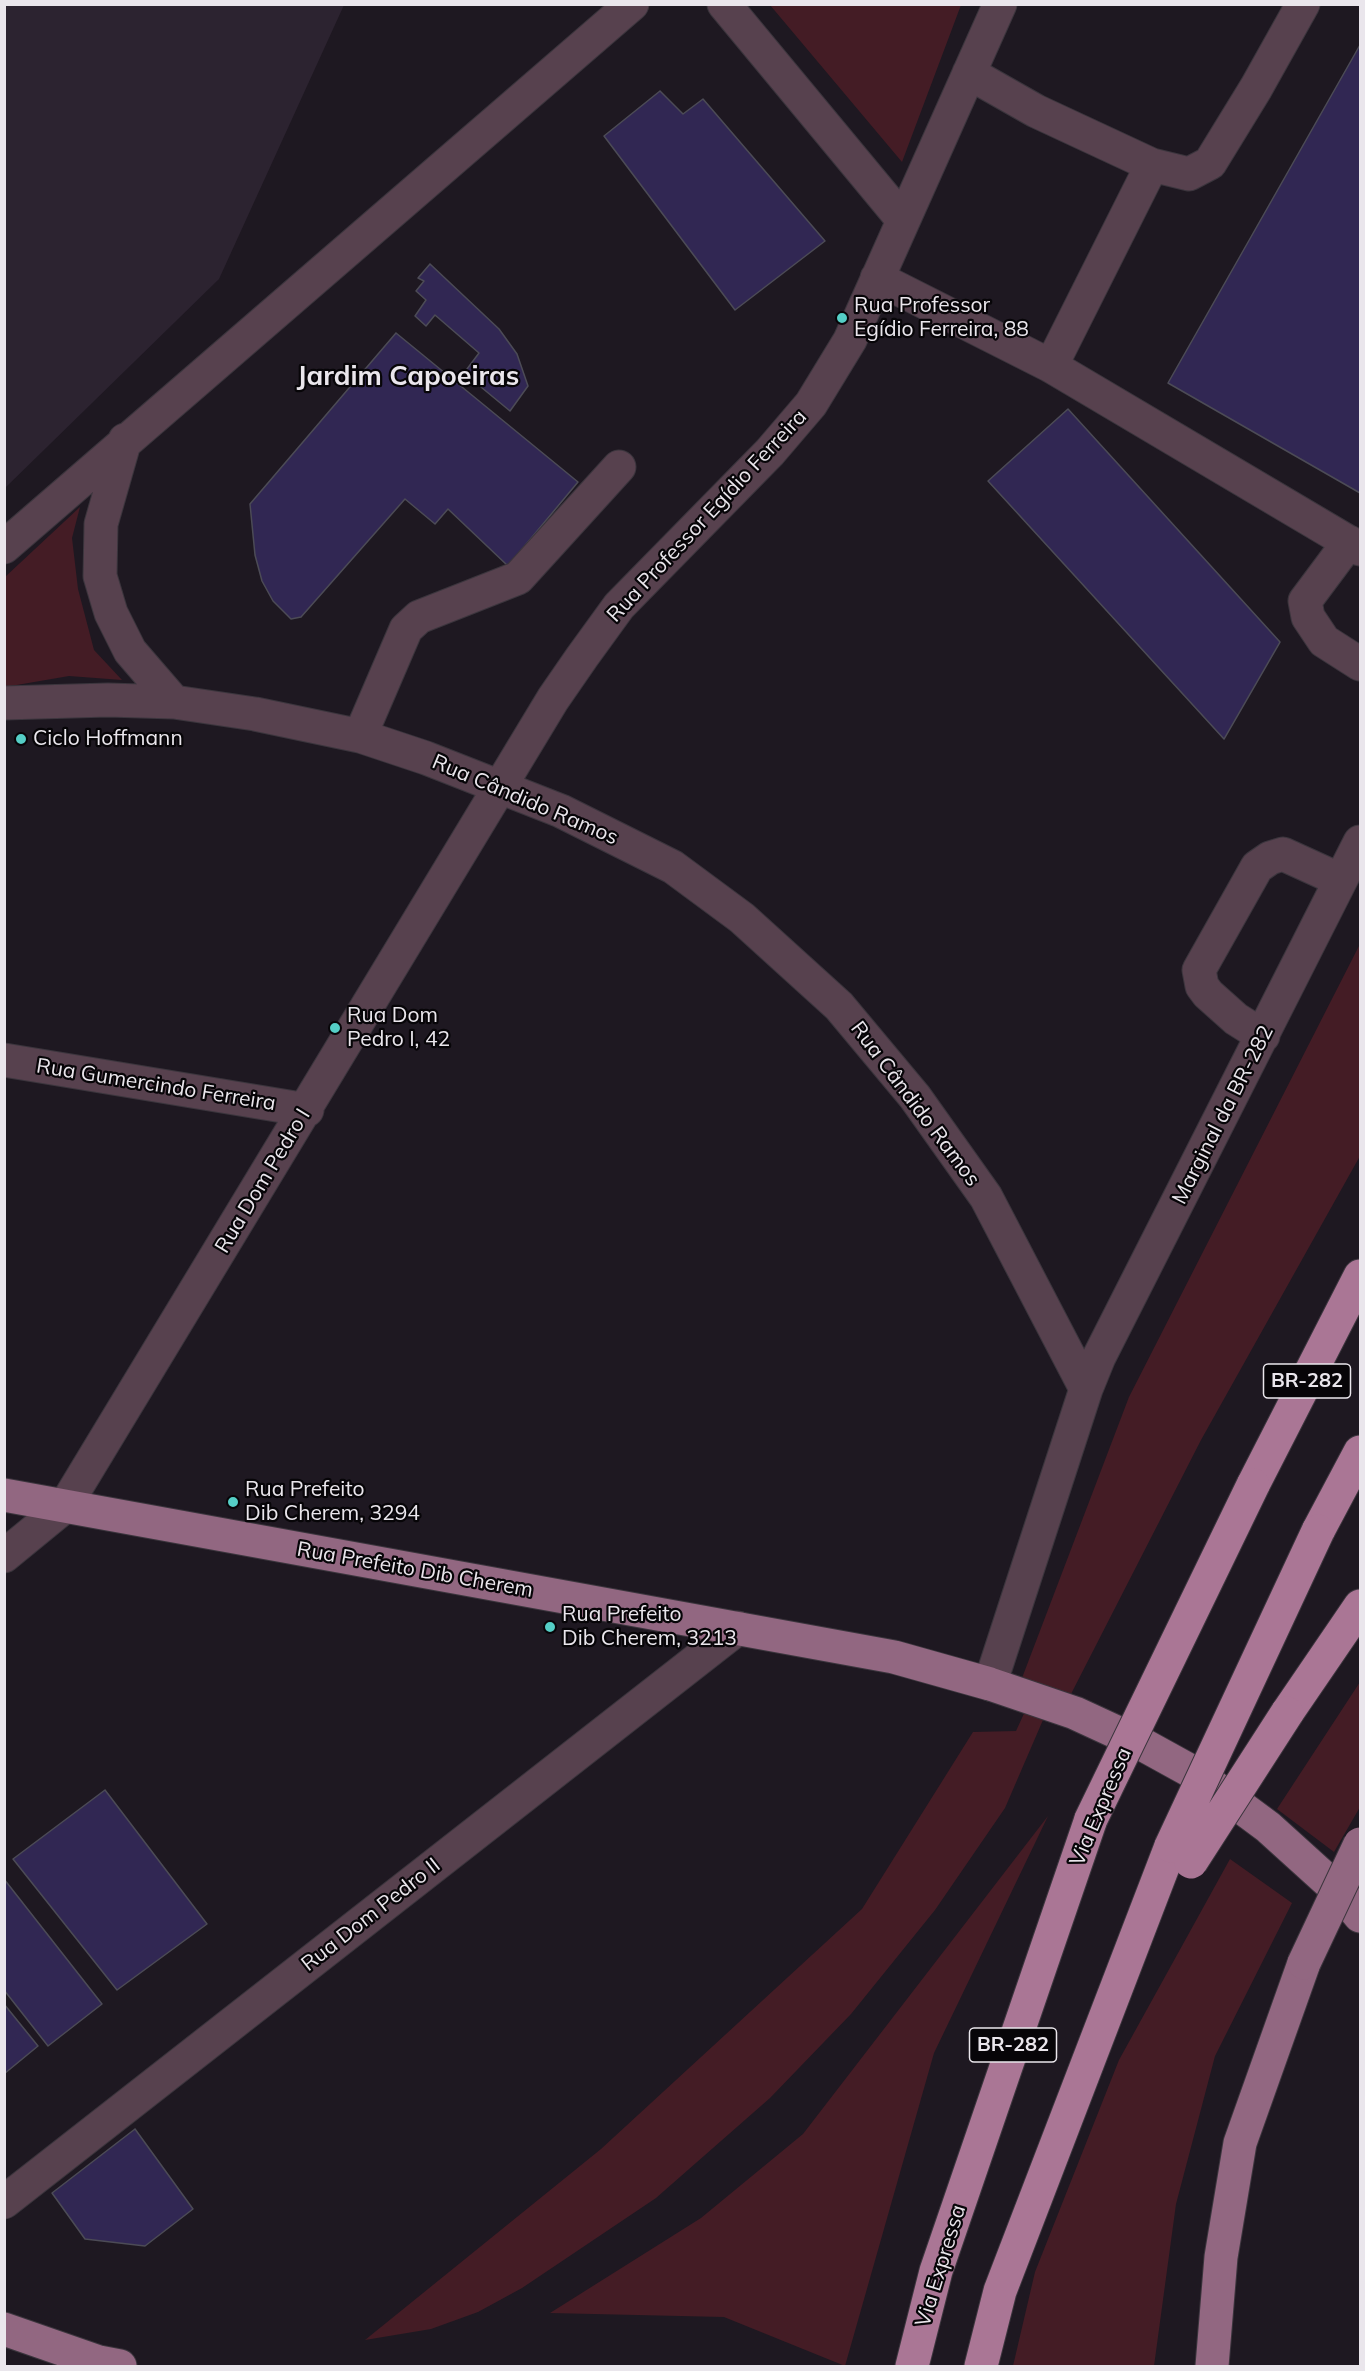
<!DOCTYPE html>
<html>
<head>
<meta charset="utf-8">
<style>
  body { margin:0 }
  #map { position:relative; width:1365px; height:2371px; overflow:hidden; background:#1e1821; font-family:Mulish,sans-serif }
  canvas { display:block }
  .frame { position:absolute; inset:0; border:6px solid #eae6ec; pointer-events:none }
</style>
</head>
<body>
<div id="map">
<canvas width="1365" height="2371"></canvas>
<div class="frame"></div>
</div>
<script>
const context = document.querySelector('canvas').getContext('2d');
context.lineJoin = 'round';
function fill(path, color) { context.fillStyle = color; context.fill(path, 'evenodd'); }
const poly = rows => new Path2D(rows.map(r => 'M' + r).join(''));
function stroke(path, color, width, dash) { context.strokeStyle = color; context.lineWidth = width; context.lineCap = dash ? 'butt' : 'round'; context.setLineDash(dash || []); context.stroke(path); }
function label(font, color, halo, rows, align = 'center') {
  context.font = font + ' Mulish,sans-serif'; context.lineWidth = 4.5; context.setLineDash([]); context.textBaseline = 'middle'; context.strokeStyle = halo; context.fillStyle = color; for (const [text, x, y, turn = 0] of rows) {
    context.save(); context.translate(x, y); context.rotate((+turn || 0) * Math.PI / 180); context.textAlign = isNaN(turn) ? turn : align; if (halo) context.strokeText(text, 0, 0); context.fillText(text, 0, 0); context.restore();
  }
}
fill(poly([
  [5,4,344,5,219,279,5,488]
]), '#2c2330');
fill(poly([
  [770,5,961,5,902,162],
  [80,507,72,538,78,589,94,650,122,680,69,676,5,687,5,577],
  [1360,944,1360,1156,1201,1440,1071,1694,1022,1678,1129,1397],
  [1360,1682,1360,1807,1334,1852,1277,1809],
  [1027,1707,1046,1713,1005,1808,935,1910,851,2014,770,2098,656,2198,522,2288,478,2312,431,2329,365,2340,601,2149,862,1909,973,1732,1016,1731],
  [1048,1816,934,2053,845,2366,724,2317,550,2313,701,2218,803,2134],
  [1230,1859,1292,1903,1215,2056,1176,2204,1154,2366,1013,2366,1035,2272,1119,2060]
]), '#441c25');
const building = poly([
  [1360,45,1360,493,1168,383,1360,45],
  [660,91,683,114,703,99,825,241,735,310,604,136,660,91],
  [430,264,499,329,517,354,528,386,510,411,464,373,479,353,435,315,426,326,415,316,426,300,416,291,424,281,418,278,430,264],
  [396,333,578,482,508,566,448,509,435,524,405,499,301,617,291,619,273,601,262,581,255,555,250,504,396,333],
  [1068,409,1280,642,1224,739,988,481,1068,409],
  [105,1790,207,1924,117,1990,13,1859,105,1790],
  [4,1879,102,2004,48,2046,4,1990,4,1879],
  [4,2004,38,2046,4,2074,4,2004],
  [135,2129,193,2209,145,2246,85,2239,52,2193,135,2129]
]);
fill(building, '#312753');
stroke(building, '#4c4b56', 1.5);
const minor = poly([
  [724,4,903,220],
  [969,73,1036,111,1152,165,1189,174,1210,163,1256,88,1303,4],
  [877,278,1051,366,1360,549],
  [1051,366,1152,165],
  [125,440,101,524,100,576,111,613,130,651,174,702],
  [1349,542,1305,601,1308,617,1324,641,1360,664],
  [4,547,632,4],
  [4,703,108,700,174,702,255,714,360,736,426,758,561,811,673,867,742,918,839,1006,915,1097,986,1197,1086,1389],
  [360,736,406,629,419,617,518,578,619,467],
  [1263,1036,1236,1019,1208,994,1202,986,1199,970,1257,867,1270,858,1283,854,1340,880],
  [4,1060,307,1110],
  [4,1556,65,1506,553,699,582,657,619,606,770,452,811,404,850,340,1000,4],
  [990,1684,1086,1389,1099,1357,1360,842],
  [4,2202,738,1628]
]);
const major = poly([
  [4,1495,894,1657,990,1684,1075,1713,1140,1743,1198,1775,1268,1827,1342,1894,1360,1916],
  [4,2329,99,2362,120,2366],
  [1212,2366,1221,2257,1240,2143,1304,1963]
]);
const highway = poly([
  [1253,1485,1360,1276],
  [1318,1531,1360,1452],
  [1287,1713,1360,1606],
  [912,2366,936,2271,1091,1819],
  [981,2366,1000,2291,1171,1846]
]);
stroke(minor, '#3b353d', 35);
stroke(major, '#3b353d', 35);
stroke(highway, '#3b353d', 35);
stroke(minor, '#57414e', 33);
stroke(major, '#926781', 33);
stroke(highway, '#aa7695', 33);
const majorBridge = poly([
  [1304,1963,1360,1844]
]);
const highwayBridge = poly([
  [1091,1819,1253,1485],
  [1171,1846,1318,1531],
  [1191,1862,1287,1713]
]);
stroke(majorBridge, '#3b353d', 35, []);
stroke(highwayBridge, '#3b353d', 35, []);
stroke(majorBridge, '#926781', 33);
stroke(highwayBridge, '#aa7695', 33);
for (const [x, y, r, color] of [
  [842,318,6,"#55cec6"],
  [21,739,6,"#55cec6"],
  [335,1028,6,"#55cec6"],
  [233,1502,6,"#55cec6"],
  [550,1627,6,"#55cec6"]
]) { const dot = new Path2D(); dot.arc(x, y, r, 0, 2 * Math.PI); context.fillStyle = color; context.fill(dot); stroke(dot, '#070508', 2); }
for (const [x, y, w] of [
  [1307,1381,87],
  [1013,2045,87]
]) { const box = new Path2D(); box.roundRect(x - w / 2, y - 17, w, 34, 4.5); context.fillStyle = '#070508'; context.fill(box); stroke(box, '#eae6ec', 1.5); }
label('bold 20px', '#eae6ec', null, [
  ["BR-282",1307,1381],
  ["BR-282",1013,2045]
]);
label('21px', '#eae6ec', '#070508', [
  ["Rua Professor",854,306],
  ["Egídio Ferreira, 88",854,330],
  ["Ciclo Hoffmann",33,739],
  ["Rua Dom",347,1016],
  ["Pedro I, 42",347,1040],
  ["Rua Prefeito",245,1490],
  ["Dib Cherem, 3294",245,1514],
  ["Rua Prefeito",562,1615],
  ["Dib Cherem, 3213",562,1639]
], 'left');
label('21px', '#eae6ec', '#070508', [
  ["Rua Professor Egídio Ferreira",707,516,-47],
  ["Rua Cândido Ramos",525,800,23],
  ["Rua Gumercindo Ferreira",156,1085,9],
  ["Rua Cândido Ramos",915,1104,53],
  ["Marginal da BR-282",1223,1115,-63],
  ["Rua Dom Pedro I",263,1181,-59],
  ["Rua Prefeito Dib Cherem",415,1570,10],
  ["Via Expressa",1101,1807,-67],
  ["Rua Dom Pedro II",371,1915,-38],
  ["Via Expressa",941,2266,-73]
]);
label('bold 27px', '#eae6ec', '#070508', [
  ["Jardim Capoeiras",408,377]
]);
</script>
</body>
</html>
